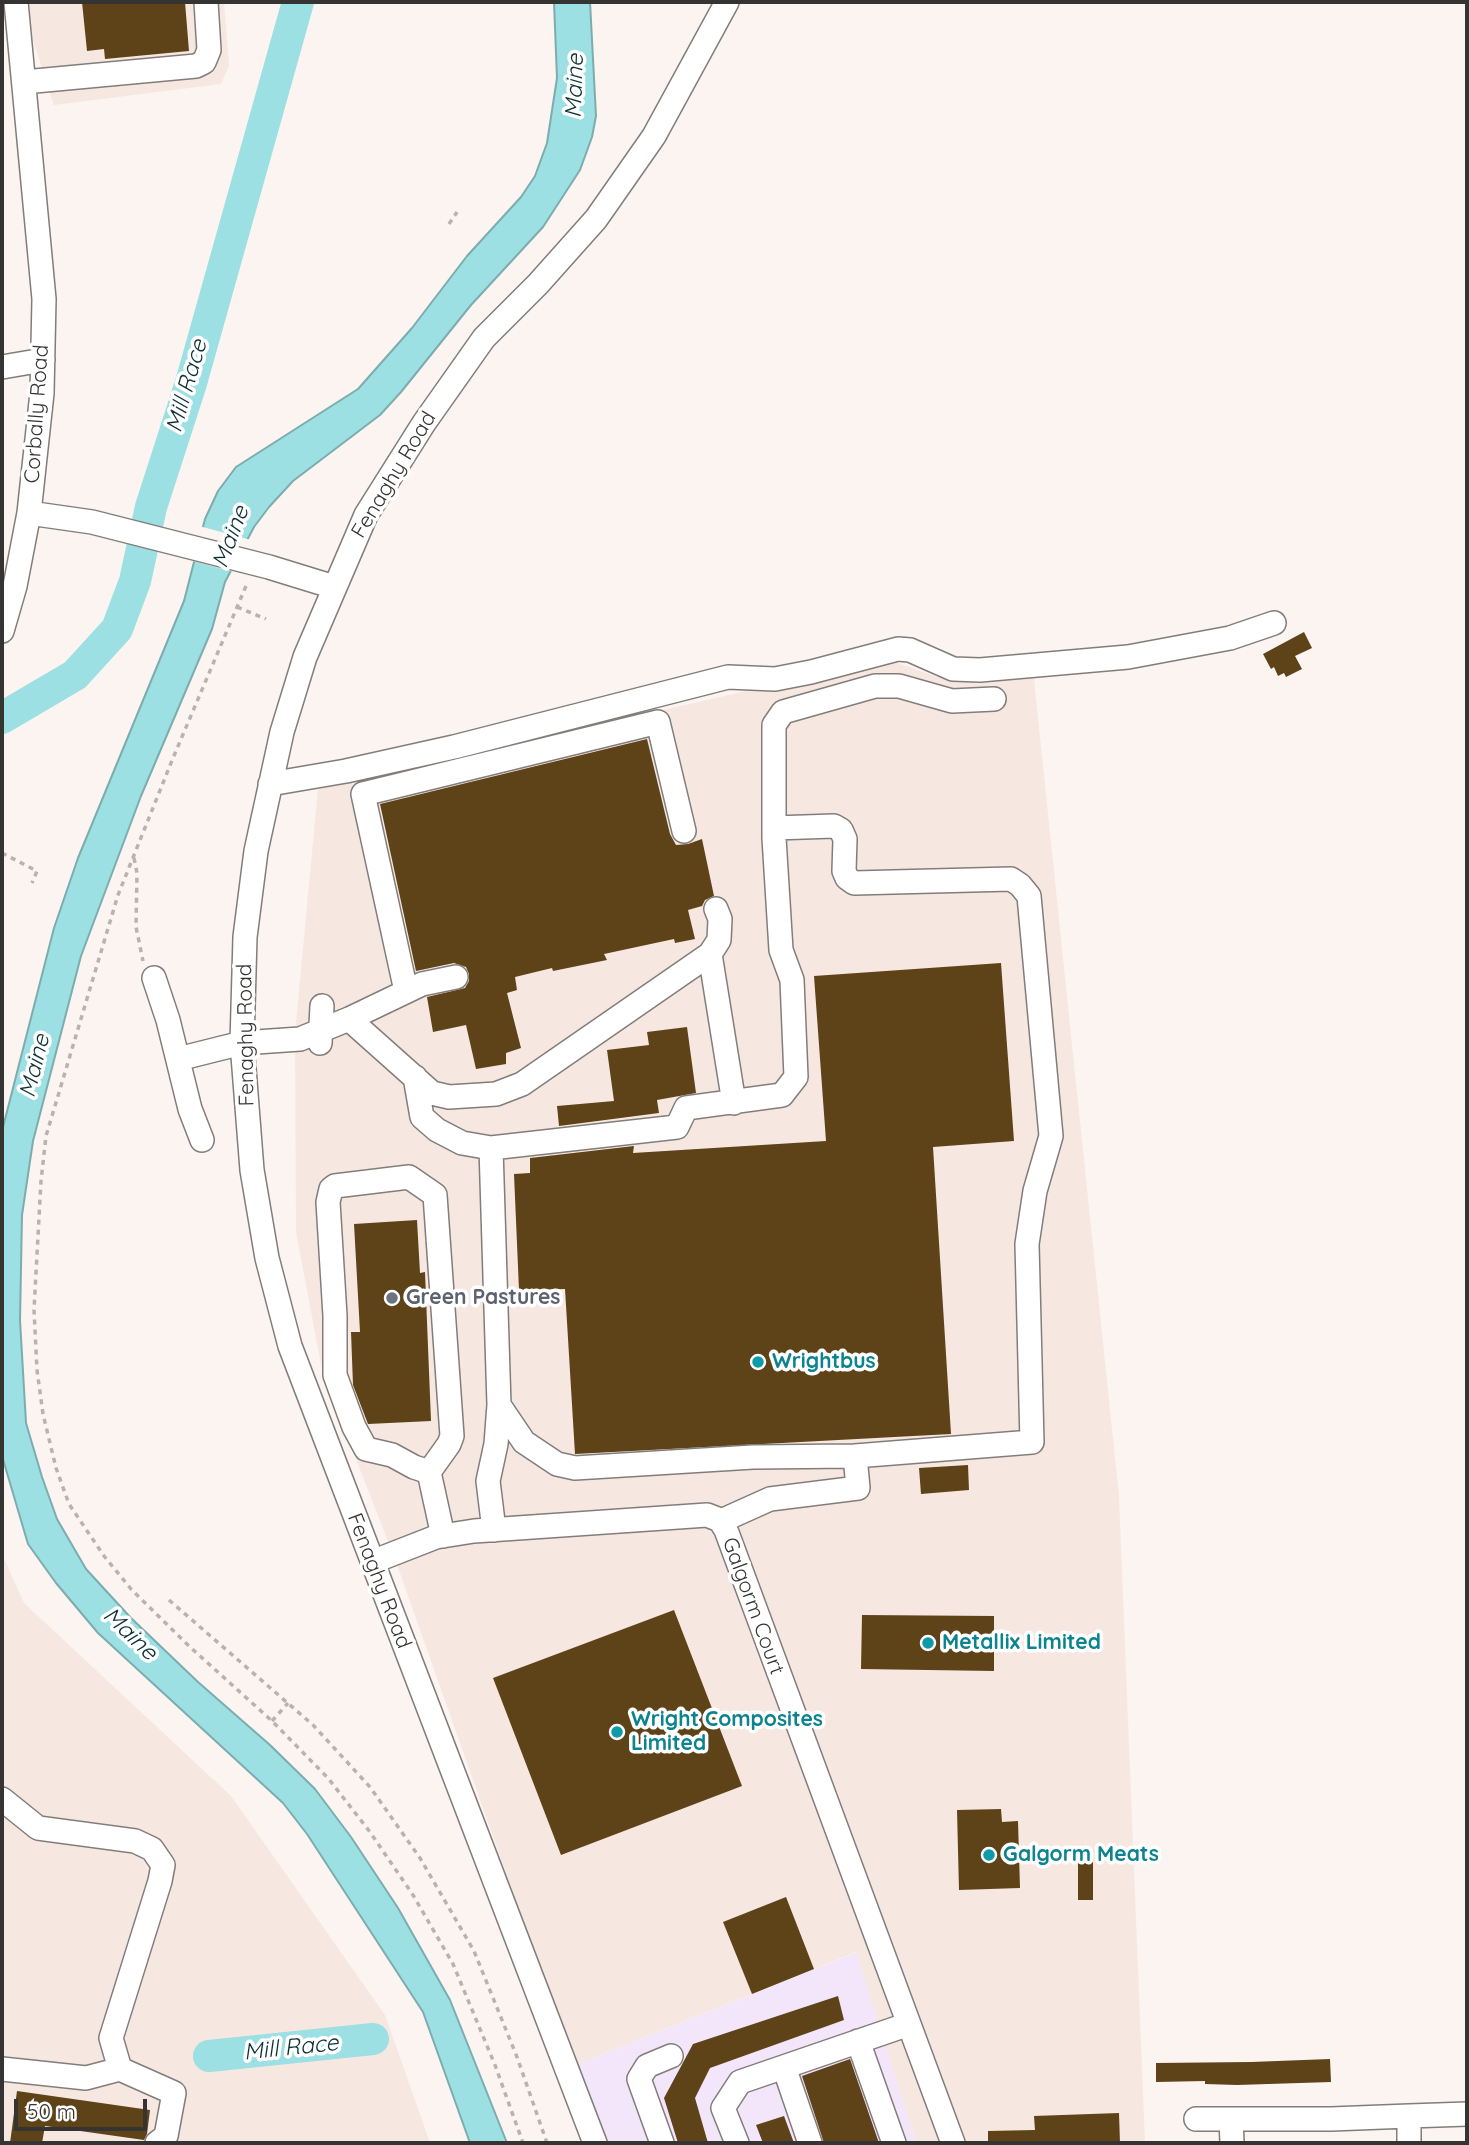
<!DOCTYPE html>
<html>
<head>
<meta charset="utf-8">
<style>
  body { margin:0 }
  #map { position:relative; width:1469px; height:2145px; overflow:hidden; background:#fbf4f1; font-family:Quicksand,sans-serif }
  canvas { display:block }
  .frame { position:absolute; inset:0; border:4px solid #363432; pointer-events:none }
  .scale { position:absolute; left:14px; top:2099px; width:133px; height:32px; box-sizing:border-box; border:4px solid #363432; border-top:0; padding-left:9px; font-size:21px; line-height:24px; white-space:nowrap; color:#363432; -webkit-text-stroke:5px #fff; paint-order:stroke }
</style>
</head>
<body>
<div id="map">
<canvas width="1469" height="2145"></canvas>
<div class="frame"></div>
<div class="scale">50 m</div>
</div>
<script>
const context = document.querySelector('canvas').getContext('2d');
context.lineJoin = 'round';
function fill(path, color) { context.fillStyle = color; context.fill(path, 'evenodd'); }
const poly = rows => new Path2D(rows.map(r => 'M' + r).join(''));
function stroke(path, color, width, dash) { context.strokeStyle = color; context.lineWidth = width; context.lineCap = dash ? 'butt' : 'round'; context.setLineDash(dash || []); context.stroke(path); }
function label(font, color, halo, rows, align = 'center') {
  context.font = font + ' Quicksand,sans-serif'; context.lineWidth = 7; context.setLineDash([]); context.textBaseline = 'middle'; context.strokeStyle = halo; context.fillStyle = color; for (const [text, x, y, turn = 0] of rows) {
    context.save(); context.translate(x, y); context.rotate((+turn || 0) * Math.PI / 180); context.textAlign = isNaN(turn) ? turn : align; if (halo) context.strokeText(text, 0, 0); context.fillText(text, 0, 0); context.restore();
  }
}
fill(poly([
  [857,1952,916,2143,604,2143,574,2066]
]), '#f4e6fa');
fill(poly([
  [28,2,224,2,229,66,221,84,54,105,30,31],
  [886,659,949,681,1033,670,1119,1496,1145,2143,916,2143,856,1952,574,2066,395,1559,323,1375,296,1232,295,1033,318,789],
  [2,1554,24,1603,231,1796,385,2015,430,2143,2,2143]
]), '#f6e8e1');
const water = poly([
  [554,2,590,2,596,116,592,137,580,170,543,227,471,305,401,392,380,415,293,481,269,507,254,527,225,582,212,629,141,796,81,956,33,1141,22,1215,20,1320,26,1423,42,1477,57,1519,86,1569,131,1618,198,1682,270,1745,315,1789,351,1837,398,1908,450,2000,507,2143,470,2143,423,2012,307,1834,283,1803,98,1633,56,1583,28,1544,2,1456,2,1131,54,928,78,858,184,601,205,519,218,491,236,467,358,389,412,328,467,256,521,197,535,176,547,143,557,78,554,2]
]);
fill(water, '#9ce0e3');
stroke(water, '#7dacae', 2);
fill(poly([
  [199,526,251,540,234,572,189,560]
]), '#fbf4f1');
stroke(poly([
  [2,718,75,675,117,629,135,581,151,507,191,383,298,2],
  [209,2056,373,2039]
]), '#9ce0e3', 32);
fill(poly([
  [82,2,185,2,189,51,105,59,104,49,87,51],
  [1304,632,1312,648,1295,656,1302,669,1286,677,1284,673,1278,676,1274,667,1271,669,1263,654],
  [647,739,670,834,676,845,688,844,702,839,714,896,705,900,702,906,688,910,695,939,675,943,674,939,604,954,607,960,553,971,552,968,515,977,517,990,507,993,521,1048,506,1053,506,1064,476,1069,466,1025,433,1032,427,997,465,988,469,981,469,974,466,967,454,963,416,971,380,804],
  [1001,963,1014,1141,933,1147,951,1434,575,1454,565,1289,519,1290,514,1174,530,1173,530,1158,634,1146,633,1153,826,1141,814,976],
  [687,1027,696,1093,657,1100,659,1113,559,1126,557,1106,614,1101,607,1050,649,1045,647,1032],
  [417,1220,420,1273,425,1272,431,1421,368,1424,353,1385,351,1332,360,1332,354,1224],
  [968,1465,969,1490,921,1494,919,1468],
  [674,1610,742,1786,561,1855,493,1678],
  [862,1615,994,1616,994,1671,861,1669],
  [1001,1809,1002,1822,1018,1821,1020,1888,959,1890,957,1810],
  [1078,1854,1093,1854,1093,1900,1078,1900],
  [786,1897,814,1969,752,1994,723,1922],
  [838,1996,844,2020,710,2068,695,2098,708,2143,678,2143,664,2098,693,2044],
  [850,2059,879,2143,824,2143,802,2076],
  [1330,2059,1331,2082,1237,2085,1205,2084,1205,2081,1156,2082,1156,2063,1251,2062],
  [17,2091,150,2110,147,2134,144,2140,45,2126,42,2143,10,2143],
  [1119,2113,1120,2143,988,2143,988,2131,1035,2130,1034,2116],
  [784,2116,794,2143,763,2143,756,2125]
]), '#5e4218');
const minor = poly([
  [24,82,196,66,204,62,209,50,206,2],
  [2,367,43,360],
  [29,513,92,522,269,567,334,587],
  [2,631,15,586,29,513,42,393,44,299,16,2],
  [270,784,346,771,454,747,728,677,775,679,811,672,898,649,910,650,953,669,980,670,1128,657,1230,638,1274,623],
  [710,954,734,1103],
  [154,978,168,1020,190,1109,202,1140],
  [406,991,363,794,658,722,684,831],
  [349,1019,432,1093,449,1097,496,1094,522,1084,710,954,719,940,720,919,716,909],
  [320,1043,322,1006],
  [178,1059,242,1043,300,1039,349,1019,422,984,456,977],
  [415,1077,422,1117,437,1130,462,1143,491,1148,677,1127,686,1108,782,1095,796,1077,792,980,781,950,774,838,774,725,783,712,875,686,899,686,952,701,994,699],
  [491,1148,499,1405,524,1442,557,1464,575,1468,753,1457,855,1456,1032,1442,1027,1244,1035,1191,1051,1136,1029,896,1020,885,1011,879,854,883,847,878,844,871,845,839,841,830,834,826,774,828],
  [429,1472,414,1467,392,1455,366,1449,354,1427,335,1375,335,1316,328,1202,331,1189,335,1186,409,1177,435,1195,452,1436,449,1444,429,1472,443,1536],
  [721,1521,770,1499,858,1488,855,1456],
  [494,1530,488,1481,496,1444,499,1405],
  [372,1562,436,1537,474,1531,707,1515,720,1520,726,1530,953,2143],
  [2,1799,38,1828,135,1841,152,1849,163,1865,160,1881,111,2038,120,2069,174,2093,166,2136,157,2143],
  [858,2041,894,2143],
  [784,2067,810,2143],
  [2,2069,86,2078,120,2069],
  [1409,2116,1467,2114],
  [1196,2119,1331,2119,1409,2116,1409,2143],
  [1231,2119,1232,2143],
  [595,2143,290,1346,267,1258,252,1170,242,1043,245,937,256,851,282,732,305,657,366,515,424,423,484,338,538,284,596,219,654,136,727,2],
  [662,2143,639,2079,647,2066,671,2056],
  [737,2143,723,2108,740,2082,909,2024]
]);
stroke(minor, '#827d7a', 26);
stroke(poly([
  [449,224,457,212],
  [246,586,173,758,118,895,46,1136,41,1181,34,1310,37,1370,43,1414,56,1468,69,1504,104,1556,131,1589,189,1646,272,1721,328,1778,370,1832,413,1895,453,1964,495,2065,523,2143],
  [237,607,266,619],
  [2,853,37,871,32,883],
  [134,858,137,873,136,927,143,961],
  [169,1600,313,1725,370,1787,420,1858,474,1951,517,2057,547,2143],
  [272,1721,288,1703]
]), '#b8b3b0', 3.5, [5, 5]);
stroke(minor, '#fff', 23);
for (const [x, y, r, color] of [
  [392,1298,7,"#6b7280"],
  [758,1362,7,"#0f9aa8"],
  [928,1643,7,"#0f9aa8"],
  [617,1732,7,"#0f9aa8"],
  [989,1855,7,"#0f9aa8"]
]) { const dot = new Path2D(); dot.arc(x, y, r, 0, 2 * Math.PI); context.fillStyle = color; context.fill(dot); stroke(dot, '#fff', 2.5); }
label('21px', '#363432', '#fff', [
  ["Corbally Road",37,414,-86],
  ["Fenaghy Road",394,475,-59],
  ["Fenaghy Road",246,1035,-91],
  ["Fenaghy Road",379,1581,69],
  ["Galgorm Court",753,1606,70]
]);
label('bold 21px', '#5b616d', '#fff', [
  ["Green Pastures",406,1298]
], 'left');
label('bold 21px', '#0d838f', '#fff', [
  ["Wrightbus",772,1362],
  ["Metallix Limited",942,1643],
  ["Wright Composites",631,1720],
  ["Limited",631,1744],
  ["Galgorm Meats",1003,1855]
], 'left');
label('italic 23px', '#0c3031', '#fff', [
  ["Maine",575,86,-88],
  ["Mill Race",187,386,-74],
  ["Maine",231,537,-69],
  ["Maine",35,1066,-76],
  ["Maine",130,1634,44],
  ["Mill Race",291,2048,-6]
]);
</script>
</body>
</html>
